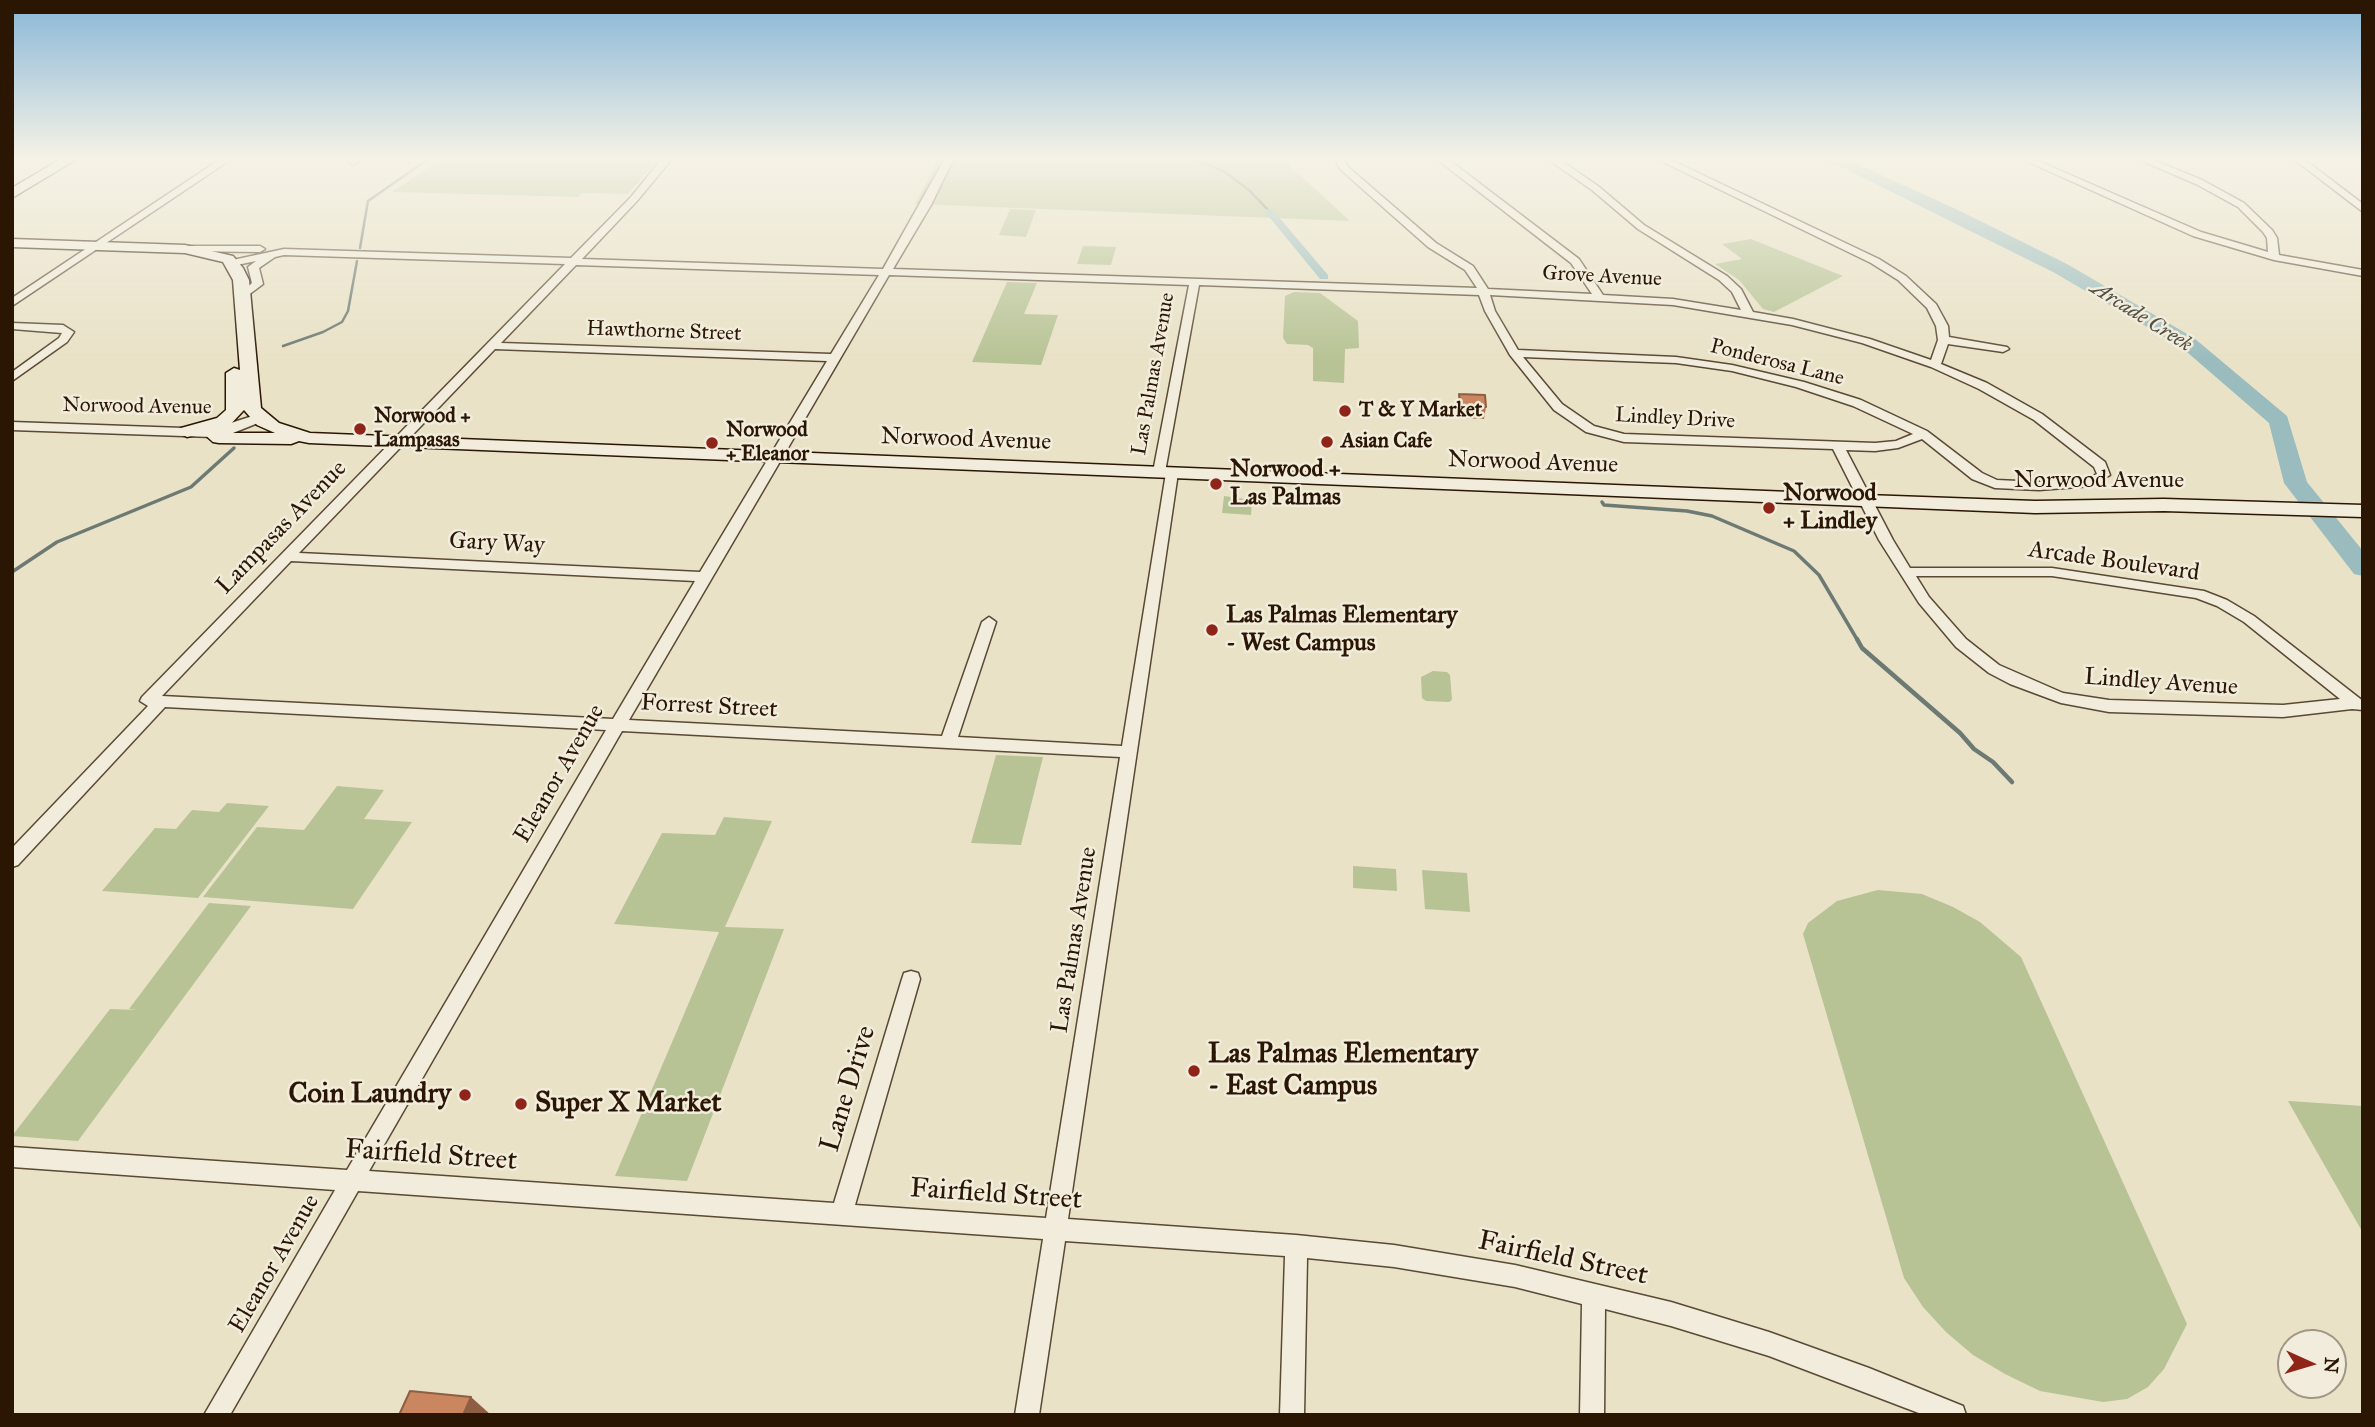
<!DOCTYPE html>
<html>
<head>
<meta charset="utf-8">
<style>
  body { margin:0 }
  #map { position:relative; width:2375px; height:1427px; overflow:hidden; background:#e9e2c7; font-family:"IM FELL Great Primer",serif }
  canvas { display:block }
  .frame { position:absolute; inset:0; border:14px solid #2a1603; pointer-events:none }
  .north { position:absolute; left:2277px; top:1329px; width:70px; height:70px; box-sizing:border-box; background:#f1ecdb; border:2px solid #a19685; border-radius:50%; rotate:94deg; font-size:19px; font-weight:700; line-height:28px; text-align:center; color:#2a1603 }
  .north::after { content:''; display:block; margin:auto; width:24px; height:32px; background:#8f2418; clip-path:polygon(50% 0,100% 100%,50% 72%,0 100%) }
</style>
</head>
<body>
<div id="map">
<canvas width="2375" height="1427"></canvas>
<div class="frame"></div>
<div class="north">N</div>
</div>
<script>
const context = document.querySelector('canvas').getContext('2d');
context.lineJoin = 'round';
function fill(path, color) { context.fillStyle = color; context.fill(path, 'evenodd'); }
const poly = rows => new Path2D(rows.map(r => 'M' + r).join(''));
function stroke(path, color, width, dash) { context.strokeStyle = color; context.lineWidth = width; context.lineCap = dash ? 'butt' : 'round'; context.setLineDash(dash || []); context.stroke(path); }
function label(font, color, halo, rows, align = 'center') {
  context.font = font + ' "IM FELL Great Primer",serif'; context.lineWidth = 5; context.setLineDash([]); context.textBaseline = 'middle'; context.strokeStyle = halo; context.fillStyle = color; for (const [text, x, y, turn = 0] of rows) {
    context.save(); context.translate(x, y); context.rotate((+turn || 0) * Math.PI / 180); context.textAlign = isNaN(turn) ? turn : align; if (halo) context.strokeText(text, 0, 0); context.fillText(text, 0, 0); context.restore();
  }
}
fill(poly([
  [440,160,658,160,628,194,582,193,578,197,392,192],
  [938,160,1289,160,1289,165,1350,221,915,204],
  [1010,209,1036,210,1026,237,999,235],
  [1751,239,1843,276,1774,312,1763,309,1739,280,1715,264,1742,259,1722,244],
  [1083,246,1116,247,1111,265,1077,264],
  [1007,282,1037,283,1024,314,1058,315,1041,365,972,362],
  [1294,292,1320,293,1358,321,1359,348,1345,349,1344,383,1313,381,1313,348,1308,345,1287,344,1283,338,1285,296],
  [1224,496,1252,500,1251,515,1222,513],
  [1433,671,1447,672,1450,675,1452,700,1449,702,1426,701,1422,698,1421,677],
  [996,755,1043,757,1021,845,971,843],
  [337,786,384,790,364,819,412,822,353,909,203,897,257,827,304,830],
  [227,803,269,806,198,898,102,891,155,828,176,829,192,810,219,812],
  [724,817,772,821,725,927,784,929,687,1181,615,1176,719,932,614,924,662,833,715,835],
  [1353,866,1396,869,1397,891,1353,888],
  [1422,870,1467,873,1470,912,1425,909],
  [1878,890,1922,894,1953,907,1980,922,2021,957,2187,1324,2164,1369,2148,1387,2127,1399,2103,1402,2040,1391,2005,1374,1973,1355,1946,1332,1923,1307,1904,1278,1803,934,1808,923,1837,901],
  [209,903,251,906,78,1141,12,1136,110,1009,138,1010,129,1009],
  [2289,1101,2363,1106,2363,1233,2288,1101]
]), '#b7c395');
stroke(poly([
  [1197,160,1225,172,1250,191,1269,211],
  [360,248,368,201,427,160],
  [283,346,323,332,342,322,348,311,357,261]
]), '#6d7a73', 2.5);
stroke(poly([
  [1602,502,1604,505,1687,511,1712,516,1794,551,1819,575,1858,641],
  [12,572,57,542,191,487,234,448]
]), '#6d7a73', 3.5);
stroke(poly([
  [1857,639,1862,648,1960,733,1974,749,1993,762,2012,782]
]), '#6d7a73', 4.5);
fill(poly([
  [1266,209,1272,209,1328,275,1328,279,1320,279,1266,213,1266,209]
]), '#9abcbe');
fill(poly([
  [1827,160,1848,160,1956,209,2067,264,2194,338,2287,416,2307,482,2363,551,2363,576,2354,574,2284,483,2269,423,2180,346,2053,272,1827,160]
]), '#9abcbe');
const street = poly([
  [219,160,230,160,12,306,12,298,219,160],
  [350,160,360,160,353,165,348,162,350,160],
  [661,160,671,160,637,201,582,259,883,269,944,160,953,160,931,205,893,269,1477,288,1465,270,1428,247,1341,170,1335,160,1344,160,1348,167,1436,243,1473,266,1488,289,1592,294,1571,263,1438,160,1449,160,1579,259,1603,295,1673,299,1741,310,1732,292,1719,280,1638,229,1592,190,1549,160,1560,160,1598,186,1644,225,1727,276,1741,289,1753,312,1793,319,1870,339,1931,360,1938,340,1936,326,1927,308,1898,280,1871,263,1659,160,1671,160,1879,259,1906,276,1936,304,1948,326,1949,337,2007,347,2009,349,2003,352,1948,344,1941,364,1987,383,2042,414,2105,462,2110,475,2091,486,2039,490,1995,488,1972,479,1922,439,1898,448,1875,451,1846,450,1893,540,1910,568,2052,568,2204,591,2227,600,2254,616,2363,701,2363,710,2352,709,2283,717,2109,712,2061,703,2010,684,1989,673,1956,647,1919,603,1879,540,1833,449,1624,442,1586,432,1554,410,1510,355,1485,311,1479,295,1199,285,1165,472,1159,476,1153,472,1189,285,889,275,629,720,942,736,982,622,989,617,996,622,958,737,1122,746,1166,473,1172,469,1177,470,1178,473,1068,1219,1296,1235,1394,1245,1515,1265,1671,1302,1769,1332,1869,1368,1963,1406,1966,1415,1924,1415,1769,1356,1671,1326,1605,1309,1604,1415,1580,1415,1582,1304,1515,1287,1394,1267,1307,1258,1304,1415,1280,1415,1285,1256,1065,1241,1039,1415,1015,1415,1043,1239,358,1191,230,1415,204,1415,335,1190,12,1167,12,1147,347,1170,606,730,165,707,18,865,12,867,12,848,148,706,140,701,142,697,565,264,284,255,275,257,259,268,263,284,243,299,238,296,252,283,248,267,256,261,232,266,227,263,228,261,284,249,571,258,631,197,661,160],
  [576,265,879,275,831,354,501,343,576,265],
  [1490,295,1673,305,1792,325,1862,343,1931,367,1979,389,2034,420,2094,467,2097,474,2088,478,2039,482,1997,480,1982,473,1927,431,1861,400,1804,382,1732,365,1676,357,1518,350,1495,311,1490,295],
  [495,349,827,361,700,572,299,553,495,349],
  [1523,357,1676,363,1732,371,1796,387,1853,406,1913,434,1896,441,1875,443,1624,434,1594,426,1562,404,1523,357],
  [291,561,695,581,613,719,162,696,291,561],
  [1916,576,2052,576,2196,598,2217,606,2244,622,2340,699,2283,705,2109,700,2063,693,1999,665,1966,639,1929,597,1916,576],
  [622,731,1120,757,1046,1218,855,1205,920,979,918,973,911,971,904,973,902,979,834,1203,369,1171,622,731],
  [2024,160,2036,160,2201,232,2268,252,2267,238,2263,232,2238,207,2196,184,2140,160,2153,160,2202,180,2244,203,2272,230,2277,238,2279,255,2363,270,2363,276,2274,260,2193,236,2024,160],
  [2295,160,2305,160,2363,204,2363,212,2295,160],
  [180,246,260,246,265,249,260,252,176,251,176,247,180,246],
  [12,323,63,325,74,332,67,342,12,381,12,372,59,338,62,333,12,329,12,323],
  [259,414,263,415,263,421,233,433,212,437,12,430,12,422,212,429,259,414]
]);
const secondary = poly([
  [59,160,75,160,12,198,12,188,59,160],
  [12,239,185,245,233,256,243,268,249,280,261,408,279,423,310,433,1866,495,2035,501,2164,499,2363,505,2363,517,2164,511,2035,513,309,443,299,441,291,444,219,443,213,442,203,433,187,437,178,432,181,428,217,418,226,410,226,373,234,368,240,370,233,280,223,262,185,253,12,247,12,239],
  [244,410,257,425,275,433,223,433,218,429,229,426,244,410]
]);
stroke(street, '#5a4934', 3);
stroke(secondary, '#2a1603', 3);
fill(street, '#f1ecdb');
fill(secondary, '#f1ecdb');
fill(poly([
  [1459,394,1486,407,1484,419,1459,418,1457,406]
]), '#ae7452');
fill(poly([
  [471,1397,491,1415,463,1415]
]), '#8d5e42');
const building = poly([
  [1459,394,1485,395,1486,407,1461,406,1459,394],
  [410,1391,471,1397,463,1415,399,1415,410,1391]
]);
fill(building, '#ca875f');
stroke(building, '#8d5e42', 2);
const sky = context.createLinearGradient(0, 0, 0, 360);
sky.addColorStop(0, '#89b7d7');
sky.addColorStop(0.44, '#f5f2e6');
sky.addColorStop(1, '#f5f2e600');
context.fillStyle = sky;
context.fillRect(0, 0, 2375, 360);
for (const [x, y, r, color] of [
  [1345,411,7,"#8f2418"],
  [360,429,7,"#8f2418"],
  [1327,442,7,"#8f2418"],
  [712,443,7,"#8f2418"],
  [1216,484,7,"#8f2418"],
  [1769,508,7,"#8f2418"],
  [1212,630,7,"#8f2418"],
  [1194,1071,7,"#8f2418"],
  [465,1095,7,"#8f2418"],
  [521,1104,7,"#8f2418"]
]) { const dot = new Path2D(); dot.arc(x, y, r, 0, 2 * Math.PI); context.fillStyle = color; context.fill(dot); stroke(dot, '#f1ecdb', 2.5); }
label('21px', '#2a1603', '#f1ecdb', [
  ["Grove Avenue",1602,277,3],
  ["Hawthorne Street",664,332,2],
  ["Ponderosa Lane",1777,363,14],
  ["Las Palmas Avenue",1154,374,-80],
  ["Norwood Avenue",137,407,1],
  ["Lindley Drive",1675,419,3]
]);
label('italic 21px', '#515044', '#f1ecdb', [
  ["Arcade Creek",2141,317,32]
]);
label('bold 21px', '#2a1603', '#f1ecdb', [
  ["T & Y Market",1359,411],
  ["Norwood +",374,417],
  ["Lampasas",374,441],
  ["Norwood",726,431],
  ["+ Eleanor",726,455],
  ["Asian Cafe",1341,442]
], 'left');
label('24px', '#2a1603', '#f1ecdb', [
  ["Norwood Avenue",966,440,2],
  ["Norwood Avenue",1533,463,2],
  ["Norwood Avenue",2099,481],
  ["Lampasas Avenue",282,528,-46],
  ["Gary Way",497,544,3],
  ["Arcade Boulevard",2114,562,8],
  ["Lindley Avenue",2161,683,4],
  ["Forrest Street",709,707,3],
  ["Eleanor Avenue",560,774,-60],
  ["Las Palmas Avenue",1075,940,-81],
  ["Eleanor Avenue",275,1264,-60]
]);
label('bold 24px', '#2a1603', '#f1ecdb', [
  ["Norwood +",1230,470],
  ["Las Palmas",1230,498],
  ["Norwood",1783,494],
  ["+ Lindley",1783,522],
  ["Las Palmas Elementary",1226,616],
  ["- West Campus",1226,644]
], 'left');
label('bold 28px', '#2a1603', '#f1ecdb', [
  ["Las Palmas Elementary",1208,1055],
  ["- East Campus",1208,1087],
  ["Coin Laundry",451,1095,"right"],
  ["Super X Market",535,1104]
], 'left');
label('28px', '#2a1603', '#f1ecdb', [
  ["Lane Drive",849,1089,-73],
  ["Fairfield Street",431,1156,4],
  ["Fairfield Street",996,1195,4],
  ["Fairfield Street",1563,1259,12]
]);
</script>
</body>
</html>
